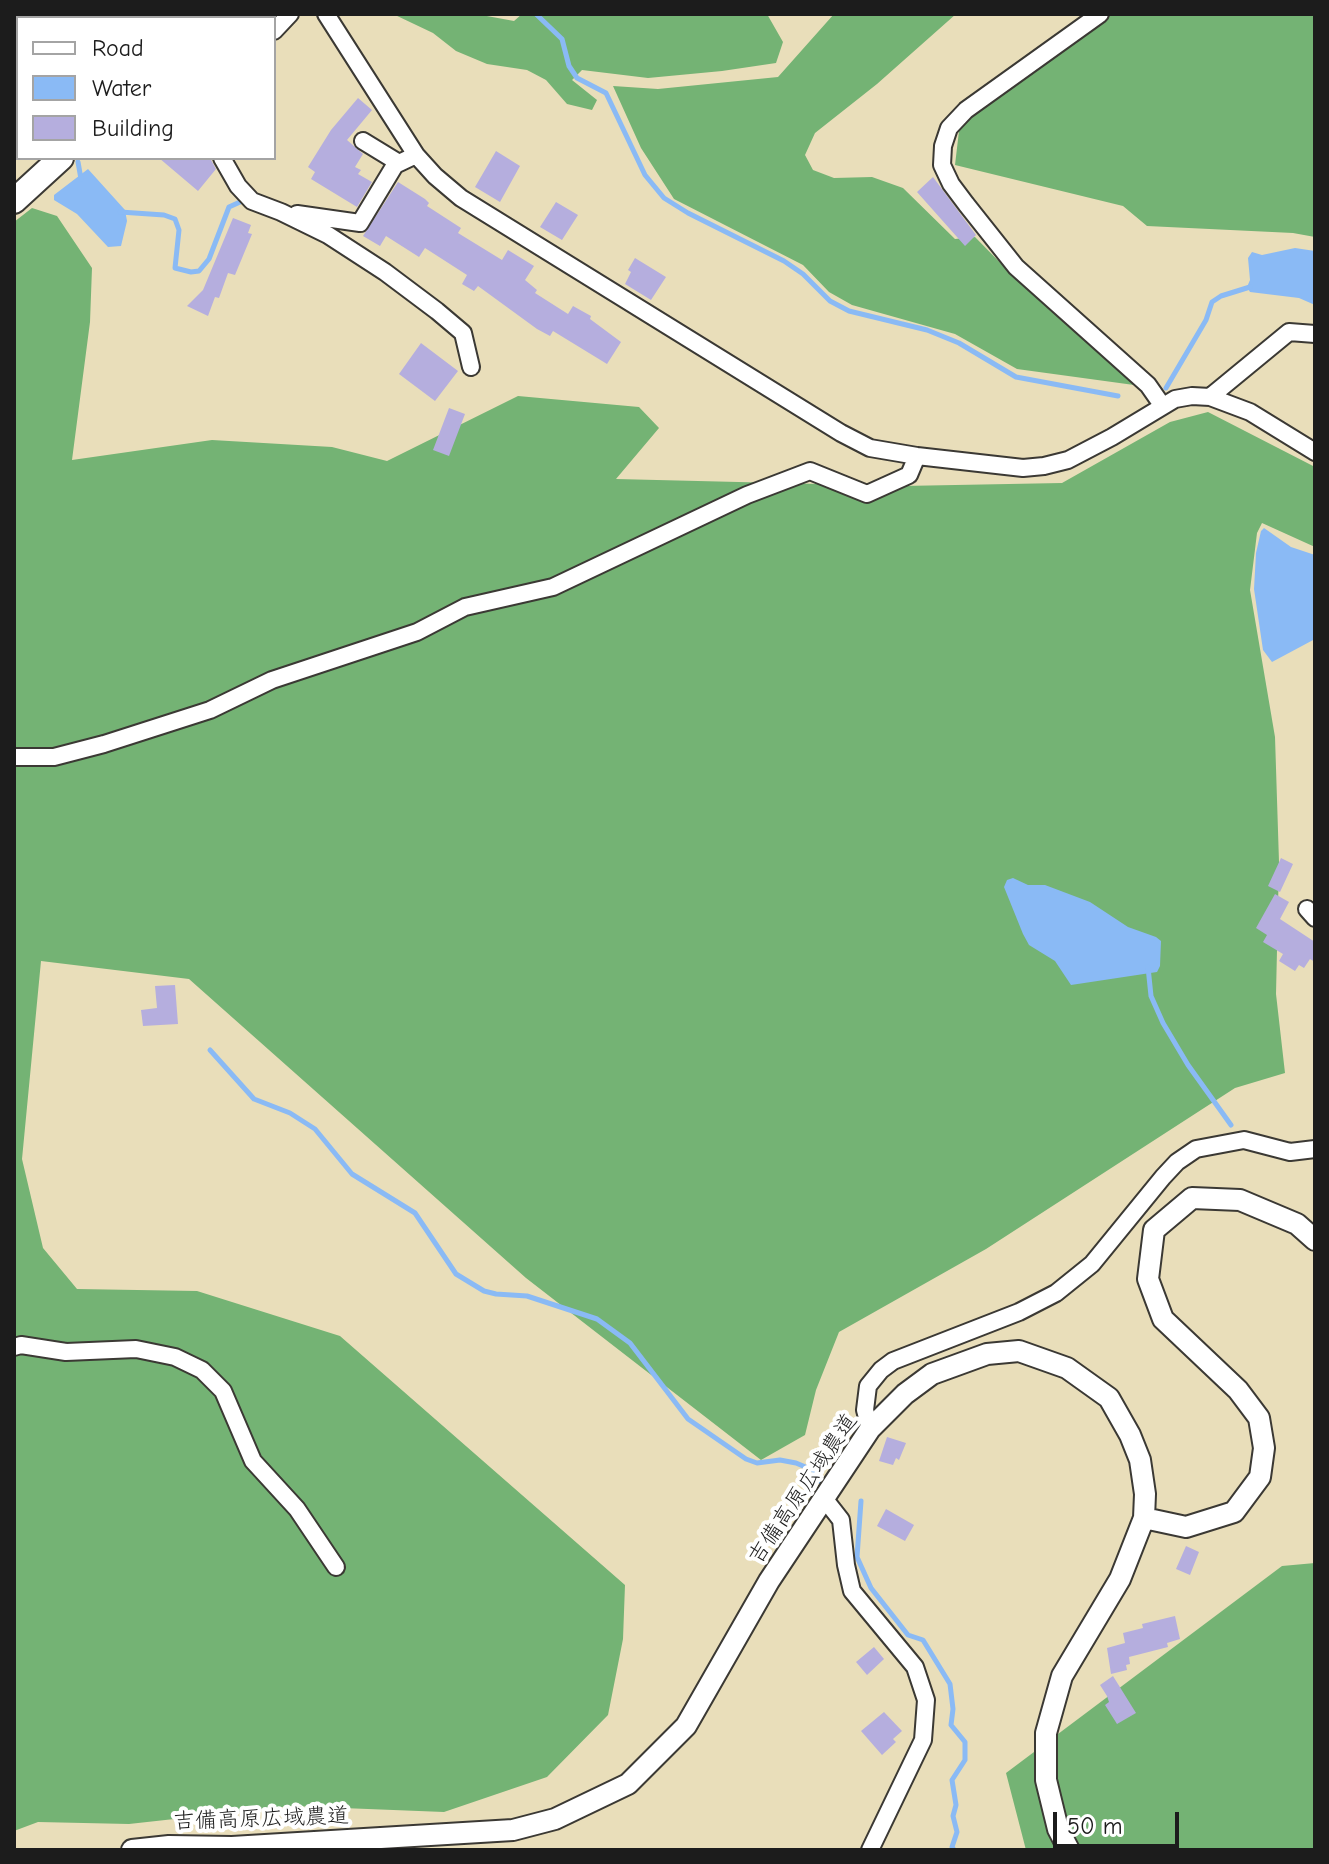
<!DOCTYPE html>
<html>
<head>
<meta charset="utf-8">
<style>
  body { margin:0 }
  #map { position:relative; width:1329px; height:1864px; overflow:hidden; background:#e9deba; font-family:"Comic Neue",sans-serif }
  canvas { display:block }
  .frame { position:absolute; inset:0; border:16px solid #1c1c1c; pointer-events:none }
  .legend { position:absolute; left:16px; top:16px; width:260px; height:144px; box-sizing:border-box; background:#fff; border:2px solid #a4a4a4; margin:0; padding:10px 14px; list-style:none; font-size:24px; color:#1c1c1c }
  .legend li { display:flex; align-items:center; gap:16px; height:40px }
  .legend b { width:40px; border:2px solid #a4a4a4 }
  .scale { position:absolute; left:1053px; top:1812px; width:126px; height:36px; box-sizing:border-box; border:4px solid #1c1c1c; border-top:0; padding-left:10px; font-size:24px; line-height:28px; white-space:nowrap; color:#1c1c1c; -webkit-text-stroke:6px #fff; paint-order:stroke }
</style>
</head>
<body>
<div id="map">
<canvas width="1329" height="1864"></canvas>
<div class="frame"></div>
<ul class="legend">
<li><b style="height:10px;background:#fff"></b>Road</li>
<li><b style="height:22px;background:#8abaf5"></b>Water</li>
<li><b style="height:22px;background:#b5aede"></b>Building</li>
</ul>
<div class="scale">50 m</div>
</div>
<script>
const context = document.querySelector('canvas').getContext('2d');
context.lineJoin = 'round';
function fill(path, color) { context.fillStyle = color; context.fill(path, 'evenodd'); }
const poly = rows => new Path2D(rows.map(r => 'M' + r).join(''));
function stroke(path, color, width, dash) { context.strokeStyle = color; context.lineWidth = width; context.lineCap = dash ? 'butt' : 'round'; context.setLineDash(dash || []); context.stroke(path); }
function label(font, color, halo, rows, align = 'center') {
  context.font = font + ' "Comic Neue","Klee One",sans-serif'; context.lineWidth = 8; context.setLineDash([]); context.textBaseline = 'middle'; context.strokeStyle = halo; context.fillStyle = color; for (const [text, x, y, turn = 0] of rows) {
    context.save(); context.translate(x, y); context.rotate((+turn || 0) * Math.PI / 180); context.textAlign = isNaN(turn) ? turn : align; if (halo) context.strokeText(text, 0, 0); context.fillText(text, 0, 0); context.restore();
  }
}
fill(poly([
  [393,14,476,14,514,21,522,14,767,14,783,42,776,63,722,71,648,78,582,70,572,80,597,100,592,110,567,104,546,80,527,70,487,64,456,51,433,33],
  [834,14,956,14,877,84,815,133,805,155,813,170,834,178,872,177,903,188,955,239,975,237,1023,286,1134,385,1017,369,955,334,852,305,829,292,803,265,674,199,641,148,613,86,658,89,778,77],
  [1109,14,1315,14,1315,237,1293,233,1147,226,1123,206,955,165,959,131,976,111],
  [32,208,57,216,92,268,90,322,72,460,212,440,332,447,387,461,518,396,639,407,659,428,616,479,902,486,1062,483,1170,422,1208,412,1315,467,1315,547,1262,523,1257,533,1250,590,1275,737,1279,862,1276,994,1285,1073,1235,1088,986,1249,839,1332,816,1390,805,1435,761,1460,526,1278,189,979,41,961,22,1159,43,1248,77,1289,197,1291,340,1336,625,1585,623,1639,608,1715,547,1777,444,1812,292,1806,129,1824,38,1822,14,1831,14,222],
  [1315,1563,1315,1850,1026,1850,1006,1773,1282,1566]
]), '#74b374');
fill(poly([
  [14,14,105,14,99,18,18,18,18,151,14,155],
  [88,169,125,210,127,221,121,246,108,247,77,214,54,200,54,195],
  [1295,248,1315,251,1315,305,1299,298,1250,292,1247,287,1250,280,1248,258,1252,252,1262,255],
  [1264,528,1291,547,1315,555,1315,639,1272,662,1263,650,1254,589,1256,553,1261,531],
  [1013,878,1028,885,1045,885,1090,902,1128,927,1156,937,1161,941,1160,966,1157,972,1071,985,1055,961,1029,945,1023,934,1004,887,1007,880]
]), '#8abaf5');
stroke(poly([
  [536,14,562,39,569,66,577,78,606,93,645,175,664,198,688,213,784,261,803,274,830,301,849,311,927,330,959,343,1016,377,1118,396],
  [78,162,81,179],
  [120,212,164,215,175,219,179,230,175,268,191,272,199,271,209,259,229,207,240,202],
  [1166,388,1206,320,1212,302,1221,296,1250,287],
  [1148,967,1151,996,1163,1023,1188,1065,1231,1125],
  [210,1050,254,1099,290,1113,315,1129,352,1174,415,1213,456,1274,484,1291,496,1294,527,1296,597,1319,630,1343,688,1419,746,1459,757,1463,780,1460,796,1463,815,1471,819,1481],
  [861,1501,857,1557,871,1588,908,1635,923,1640,950,1684,953,1709,951,1725,965,1742,965,1760,952,1780,956,1805,953,1816,957,1832,952,1847,954,1850]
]), '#8abaf5', 5);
fill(poly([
  [358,98,372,110,347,140,363,154,355,167,361,170,358,174,372,182,357,207,311,179,315,172,308,167,331,130],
  [496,151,520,166,500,202,475,187],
  [159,158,210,158,216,169,198,191],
  [933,177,976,235,965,246,917,192],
  [398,182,425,199,429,203,427,206,461,228,458,233,502,260,508,250,534,266,525,280,537,290,535,293,568,314,573,306,591,316,590,319,621,342,607,364,553,331,550,336,537,329,478,286,474,291,462,284,467,275,425,248,419,257,386,236,380,246,363,236],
  [556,202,578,215,562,240,540,227],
  [233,218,251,225,248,233,252,234,235,275,228,273,219,298,215,297,208,316,187,306,203,290],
  [635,258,666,277,651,300,625,284,631,272,628,270],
  [421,343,458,371,435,401,399,374],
  [449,408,465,414,449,456,433,450],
  [1281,858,1293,864,1280,892,1268,886],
  [1275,894,1289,902,1280,919,1315,942,1315,962,1310,959,1304,968,1299,965,1295,971,1279,961,1283,954,1263,942,1267,935,1256,928],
  [175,985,178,1024,143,1026,141,1010,157,1008,155,986],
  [887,1437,906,1443,899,1460,896,1458,893,1465,879,1461],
  [886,1509,914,1525,905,1541,877,1526],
  [1186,1546,1199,1552,1190,1575,1176,1569],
  [1175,1616,1180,1639,1167,1643,1168,1647,1129,1657,1130,1664,1126,1665,1127,1670,1111,1674,1107,1648,1125,1643,1123,1633,1143,1628,1142,1624],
  [874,1647,884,1659,867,1675,856,1662],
  [1113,1676,1136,1713,1117,1724,1105,1705,1109,1702,1107,1696,1100,1685],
  [884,1712,902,1731,893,1739,896,1742,882,1755,861,1731]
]), '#b5aede');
const minor = poly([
  [326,14,416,155,435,176,461,198,841,433,870,448,917,456,1023,468,1044,466,1068,460,1112,437,1175,399,1192,396,1210,397,1250,412,1315,452],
  [1100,14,966,110,949,128,943,146,942,165,951,184,966,204,1016,267,1148,385,1162,405],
  [274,31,290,14],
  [363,141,399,163],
  [222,158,238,186,252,201,281,212,328,235,385,272,437,311,463,333,471,367],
  [297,214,360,223,395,165,416,155],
  [1210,397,1289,332,1315,334],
  [14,757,54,757,104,744,210,710,272,680,417,632,465,607,553,587,747,495,810,471,867,494,909,475,917,456],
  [1307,909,1315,918],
  [14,1347,21,1345,66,1352,136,1349,175,1357,202,1370,223,1391,253,1461,297,1509,336,1567],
  [870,1429,865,1410,868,1386,881,1370,893,1361,1019,1312,1056,1293,1092,1264,1163,1177,1177,1162,1196,1149,1244,1140,1290,1152,1315,1149],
  [823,1497,841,1520,846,1565,852,1591,915,1667,926,1700,923,1740,870,1850]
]);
const tertiary = poly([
  [1144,1518,1186,1527,1234,1512,1260,1477,1264,1448,1259,1418,1238,1390,1163,1319,1148,1279,1154,1230,1192,1198,1240,1200,1297,1224,1315,1240],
  [132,1850,169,1846,232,1847,513,1830,555,1819,628,1784,686,1726,769,1581,870,1429,905,1394,932,1374,987,1354,1019,1351,1067,1368,1109,1398,1130,1435,1140,1460,1145,1494,1144,1518,1120,1579,1062,1676,1046,1733,1046,1780,1058,1829,1069,1850]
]);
const primary = poly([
  [187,18,190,14],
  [14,201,61,158]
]);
stroke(minor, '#3b3934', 20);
stroke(tertiary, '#3b3934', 24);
stroke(primary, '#3b3934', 28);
stroke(minor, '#fff', 16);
stroke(tertiary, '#fff', 20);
stroke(primary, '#fff', 24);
label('22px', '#1c1c1c', '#fff', [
  ["吉備高原広域農道",803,1489,-56],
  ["吉備高原広域農道",261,1819,-2]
]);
</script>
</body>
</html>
